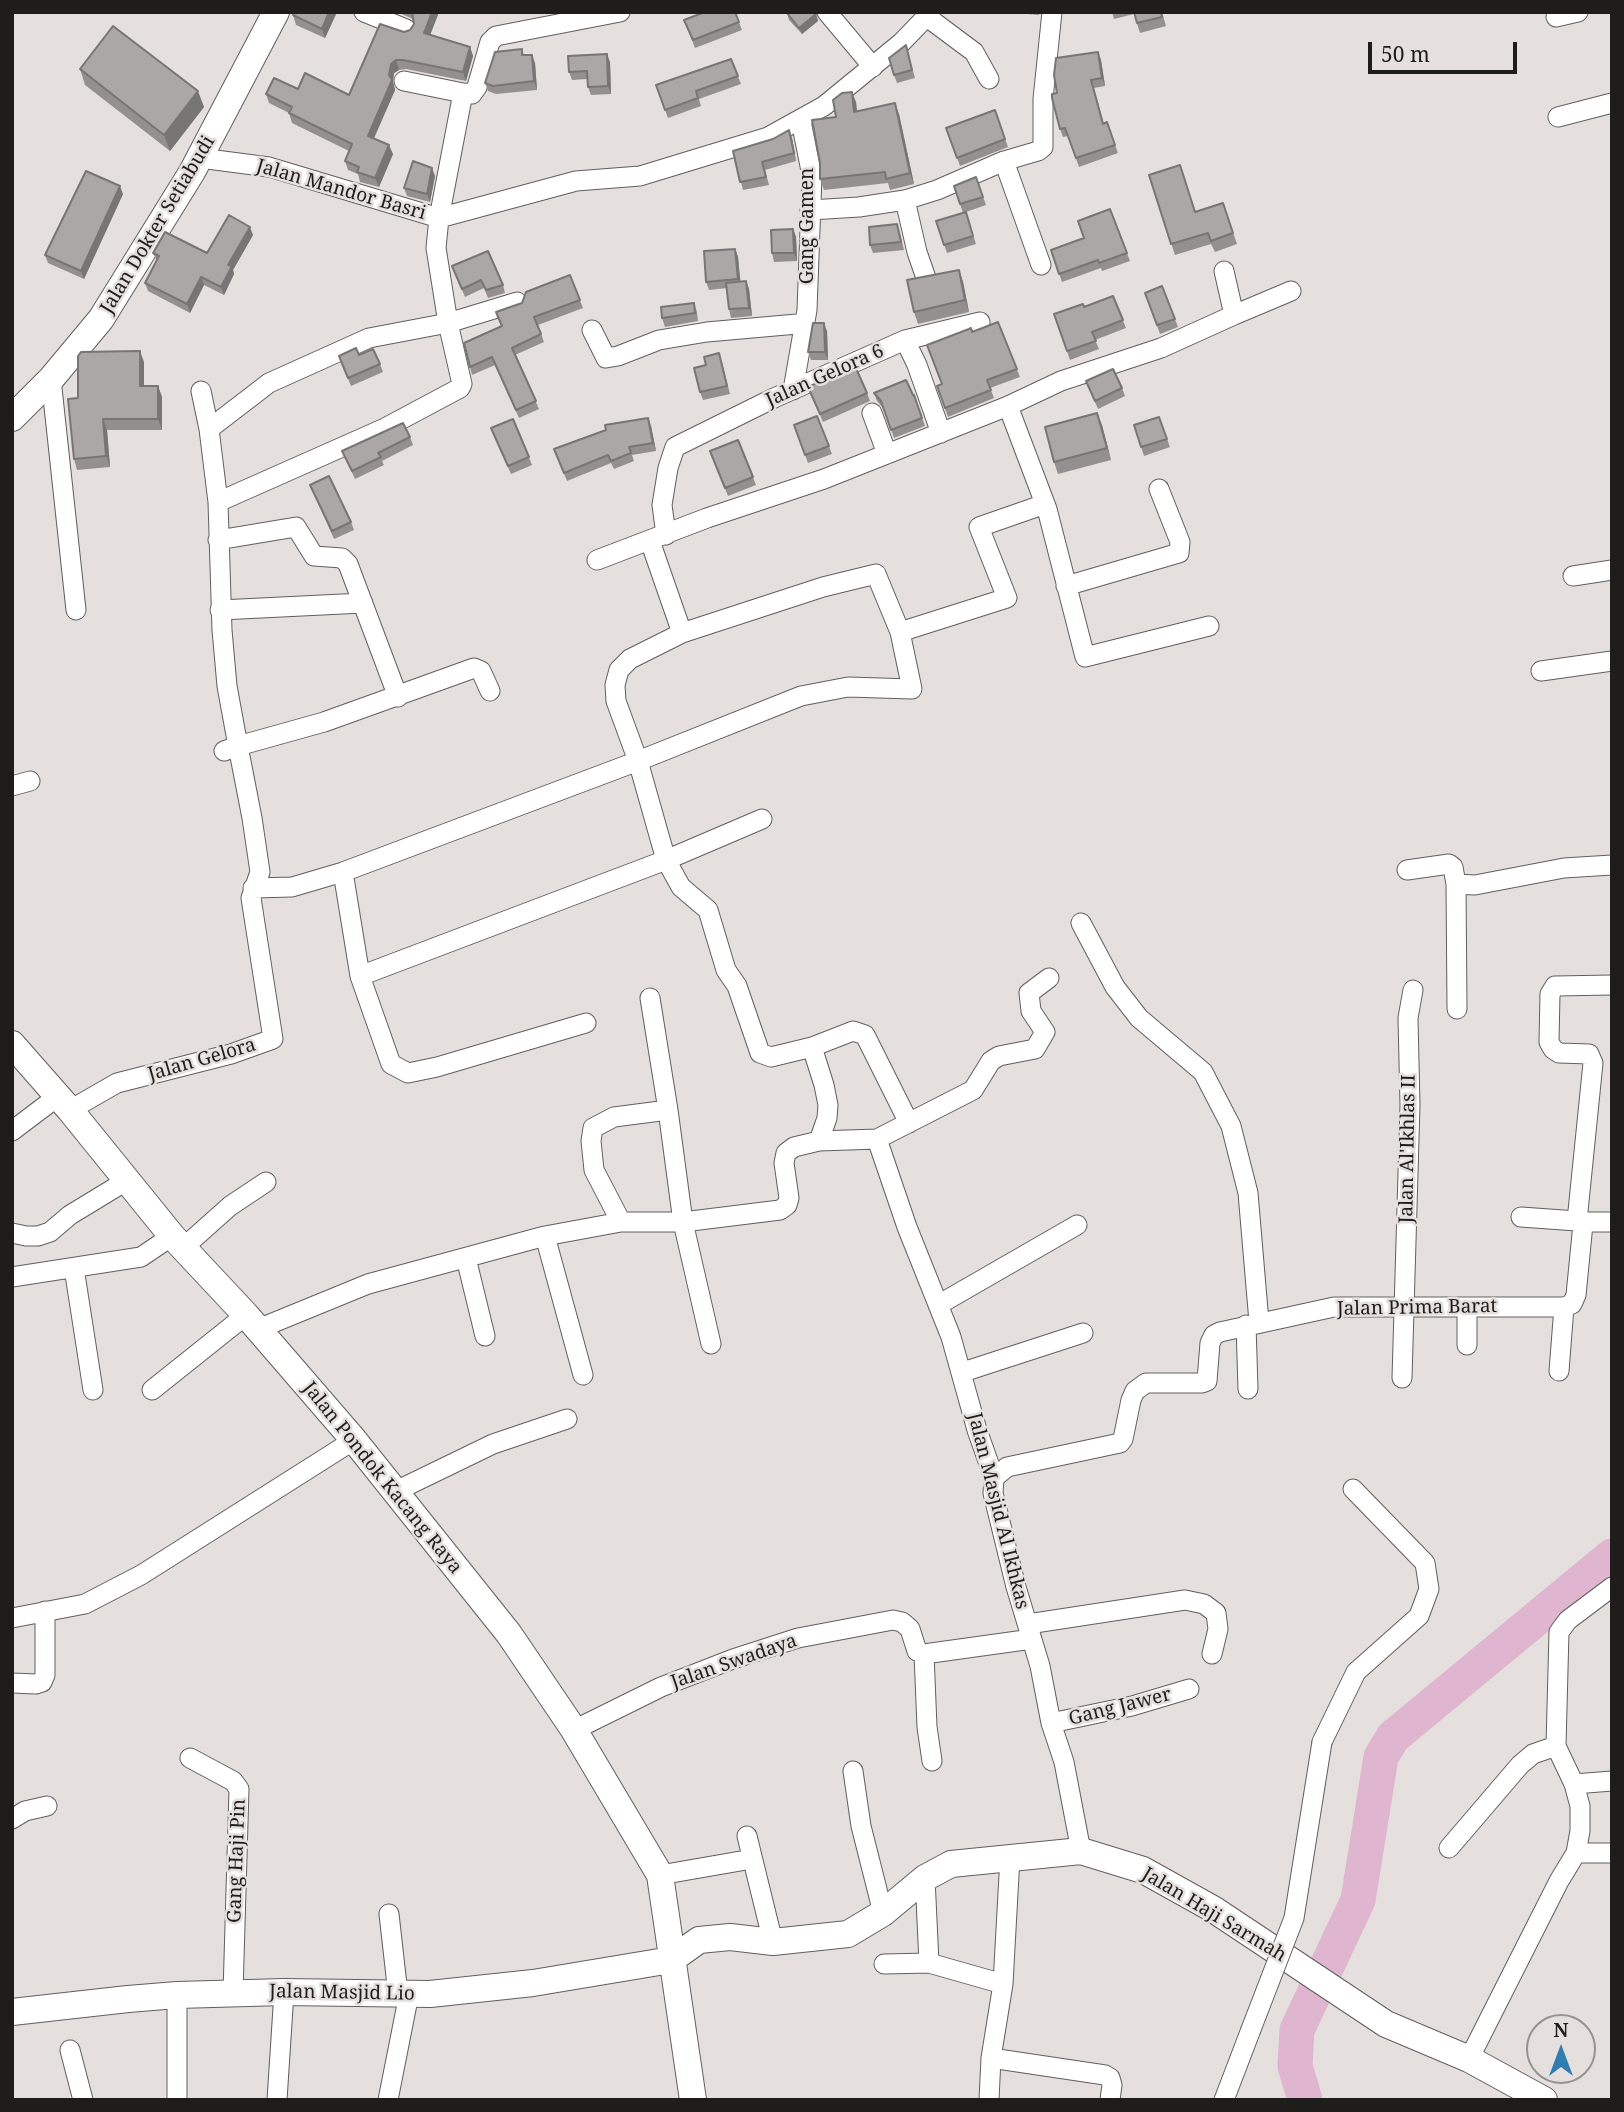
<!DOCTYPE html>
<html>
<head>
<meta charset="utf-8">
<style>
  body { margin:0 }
  #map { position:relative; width:1624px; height:2112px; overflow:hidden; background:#e5e0de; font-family:"Noto Serif",serif }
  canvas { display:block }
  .frame { position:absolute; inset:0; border:14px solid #1f1d1c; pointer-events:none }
  .north { position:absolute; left:1526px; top:2014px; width:70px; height:70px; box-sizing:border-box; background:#e5e0de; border:2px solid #969290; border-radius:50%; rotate:0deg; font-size:19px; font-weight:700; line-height:28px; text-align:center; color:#1f1d1c }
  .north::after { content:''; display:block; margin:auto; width:24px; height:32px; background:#307eb0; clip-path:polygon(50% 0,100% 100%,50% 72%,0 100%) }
  .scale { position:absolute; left:1368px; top:42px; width:149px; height:32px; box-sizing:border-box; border:4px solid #1f1d1c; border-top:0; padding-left:9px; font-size:21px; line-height:24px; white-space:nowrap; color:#1f1d1c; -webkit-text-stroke:5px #e5e0de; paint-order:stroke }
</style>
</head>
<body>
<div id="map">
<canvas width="1624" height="2112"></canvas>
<div class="frame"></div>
<div class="north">N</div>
<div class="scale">50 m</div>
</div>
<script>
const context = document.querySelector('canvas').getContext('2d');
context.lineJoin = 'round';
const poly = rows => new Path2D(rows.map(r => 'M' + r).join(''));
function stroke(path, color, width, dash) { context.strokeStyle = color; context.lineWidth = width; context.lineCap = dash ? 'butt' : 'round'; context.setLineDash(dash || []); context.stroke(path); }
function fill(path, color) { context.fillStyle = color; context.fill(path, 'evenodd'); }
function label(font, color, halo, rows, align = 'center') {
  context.font = font + ' "Noto Serif",serif'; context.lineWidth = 5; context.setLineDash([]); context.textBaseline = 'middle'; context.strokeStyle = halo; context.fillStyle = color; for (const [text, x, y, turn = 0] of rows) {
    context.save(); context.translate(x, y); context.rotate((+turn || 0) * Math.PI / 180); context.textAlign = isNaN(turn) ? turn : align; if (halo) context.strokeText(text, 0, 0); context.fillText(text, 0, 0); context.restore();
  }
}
stroke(poly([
  [1305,2100,1295,2066,1297,2030,1358,1900,1381,1757,1393,1737,1612,1556]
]), '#dfb5d0', 35);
const street = poly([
  [364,12,406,29],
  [827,12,873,67],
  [927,17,974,52,989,79],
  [1556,17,1578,12],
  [404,81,463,93],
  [1558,117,1612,103],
  [200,158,269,167,439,218],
  [1004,161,1041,265],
  [810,210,859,207,905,200],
  [439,218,576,181,640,176,768,137,824,106,901,43,931,12],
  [926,278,917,252,905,200,937,190,1004,161,1038,151,1043,147,1043,99,1052,12],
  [1234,315,1291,291],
  [592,330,606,358,618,356,659,340,707,332,797,324,800,325,803,330],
  [905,340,917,365,941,433],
  [51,379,76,610],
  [793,390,807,310,812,176,801,121],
  [201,391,209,429,218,502,222,630,227,686,238,746,324,722,474,668,481,671,490,691],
  [1008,406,1047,509,1085,657,1209,626],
  [872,413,887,454],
  [209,429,269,383,369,338,448,323,517,302],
  [218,502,385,428,460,388,462,384,448,323,436,248,439,218,463,93,472,94,477,87,490,42,496,36,620,12],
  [666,535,662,505,668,468,675,447,774,398,905,340,980,322],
  [218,540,296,527,314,556,342,558,348,564,398,697],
  [650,541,682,633],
  [597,560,707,518,824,479,1008,406,1061,381,1161,348,1234,315,1224,271],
  [1573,576,1612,570],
  [1066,586,1179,553,1180,542,1159,489],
  [220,610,363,603],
  [900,632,1007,598,979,527,1045,504],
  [1541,671,1612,661],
  [12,786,30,781],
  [1407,870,1449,864,1453,867,1456,884,1475,885,1564,868,1612,865],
  [343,872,360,976,391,1064,408,1073,437,1067,586,1023],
  [1456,884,1457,1009],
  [253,888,292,887,343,872,638,761,801,696,848,687,912,689,900,632,876,574,823,587,682,633,630,659,619,670,615,685,616,701,638,761,666,860,681,887,708,910,726,970,737,986,760,1053,771,1057,812,1047,853,1031,865,1035,909,1123],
  [1081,923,1115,987,1139,1018,1203,1072,1231,1126,1248,1193,1259,1322],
  [360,976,666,860,762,819],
  [650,998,668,1110,683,1222,711,1344],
  [812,1047,824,1085,828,1105,827,1118,819,1141],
  [70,1110,117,1083,231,1054,273,1039,251,898,260,872,252,818,238,746,224,751],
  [12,1131,57,1097],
  [877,1139,907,1227,951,1337,977,1430,994,1478,993,1493,1016,1587,1040,1666,1051,1723,1064,1762,1081,1851],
  [1521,1217,1577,1221,1583,1224],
  [1577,1221,1593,1063,1589,1054,1559,1053,1553,1049,1549,1042,1550,994,1555,986,1612,985],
  [621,1222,594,1170,591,1141,593,1128,614,1117,668,1110],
  [12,1233,26,1236,38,1236,50,1232,70,1215,126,1181],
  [545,1236,583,1375],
  [183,1248,230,1206,266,1182],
  [466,1258,485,1336],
  [74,1268,93,1390],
  [12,1277,141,1257,172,1236],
  [938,1305,1077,1225],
  [1246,1325,1248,1389],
  [258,1329,368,1284,545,1236,621,1222,683,1222,780,1210,787,1205,789,1198,784,1163,786,1153,794,1147,819,1141,877,1139,973,1090,991,1061,999,1056,1035,1049,1045,1032,1031,1011,1029,993,1049,978],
  [1467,1345,1467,1307],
  [1559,1371,1564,1307],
  [963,1372,1083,1333],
  [1402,1378,1410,1105,1408,1018,1413,990],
  [152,1390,246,1315],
  [994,1478,1007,1467,1120,1443,1123,1439,1131,1400,1135,1391,1146,1383,1202,1383,1207,1381,1210,1343,1214,1335,1220,1332,1334,1307,1564,1307,1572,1304,1576,1295,1583,1224,1588,1222,1612,1222],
  [394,1492,493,1444,567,1419],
  [12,1618,85,1604,141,1575,354,1440],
  [1028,1624,1185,1600,1204,1604,1216,1613,1218,1629,1212,1654],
  [924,1654,927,1727,932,1761],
  [12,1683,36,1684,42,1682,45,1675,45,1611],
  [1051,1723,1132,1706,1189,1689],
  [574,1730,661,1687,733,1659,798,1638,893,1620,902,1622,910,1629,917,1651,924,1654,1032,1639],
  [1322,1742,1356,1672,1419,1616,1429,1589,1425,1563,1353,1489],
  [190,1758,233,1781,239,1789,233,1993],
  [853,1771,861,1826,883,1913],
  [1574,1784,1612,1781],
  [12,1819,25,1811,47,1806],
  [747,1836,773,1942],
  [1449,1848,1520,1765,1533,1754,1556,1746],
  [1576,1853,1612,1853],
  [660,1875,752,1859],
  [389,1914,398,1994],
  [929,1963,1003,1984],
  [884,1964,929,1963,925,1878],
  [70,2050,83,2100],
  [991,2058,1105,2075,1110,2078,1112,2085,1110,2100],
  [1469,2059,1559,1881,1576,1853,1580,1831,1580,1806,1574,1784,1556,1746,1559,1632,1568,1620,1612,1587],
  [177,2100,177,1995],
  [277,2100,284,1992],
  [388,2100,409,1994],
  [989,2100,991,2058,1003,1984,1010,1857],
  [1224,2100,1250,2032]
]);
const secondary = poly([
  [12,418,51,379,101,319,192,172,276,12],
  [12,1044,70,1110,172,1236,246,1315,354,1440,509,1634,574,1730,660,1875,693,2100],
  [12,2012,128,1999,177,1995,284,1992,430,1994,533,1983,671,1960,699,1940,730,1937,773,1942,848,1934,883,1913,925,1878,951,1864,1081,1851,1143,1870,1213,1909,1386,2024,1469,2059,1544,2100]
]);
stroke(street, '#625e5c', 21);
stroke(secondary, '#625e5c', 28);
stroke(street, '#fff', 19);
stroke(secondary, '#fff', 26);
const streetBridge = poly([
  [1250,2032,1294,1918,1322,1742]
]);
stroke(streetBridge, '#625e5c', 21, []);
stroke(streetBridge, '#fff', 19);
fill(poly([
  [337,12,325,38,296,25,293,15],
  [397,12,439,12,430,35,470,47,473,56,466,81,406,69,399,70,394,73,393,82,395,90,374,138,393,154,379,187,360,182,358,174,348,170,345,161,349,151,292,123,289,113,269,103,266,94,298,89,349,95,404,32,410,30,414,24,414,20,411,18],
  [735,12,742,30,695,48,684,20],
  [1004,12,1040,12,1039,15],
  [1112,12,1162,12,1166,26,1140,33,1134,14,1114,19],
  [787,13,816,14,818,21,802,34,789,20],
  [906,45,915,78,897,83,894,75],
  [522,49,524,55,535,63,537,90,496,94,488,91,485,83],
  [1098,52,1101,60,1105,86,1094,88,1104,124,1107,122,1118,153,1079,167,1068,136,1063,137,1060,129,1057,93],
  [731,59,741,84,699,99,701,106,668,118,656,85],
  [610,62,611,94,591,95,588,87,587,79,572,80,569,72],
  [80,69,204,107,170,151,85,85],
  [856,102,857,111,899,114,914,184,890,190,888,183,824,190,820,179,836,117],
  [995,110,1008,147,960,166,946,128],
  [792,138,796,161,765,170,769,185,743,190,733,151],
  [1149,175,1196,212,1223,203,1237,244,1215,252,1211,244,1175,255],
  [435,176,430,202,407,196,404,188],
  [976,177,986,205,963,213,954,186],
  [123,194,84,279,48,263,45,255],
  [1110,209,1130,261,1102,271,1101,268,1062,282,1051,250,1084,238],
  [966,212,976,244,947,253,936,221],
  [793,229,796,237,797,261,774,262,772,253],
  [900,233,904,250,873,253,870,245],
  [253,235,233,270,234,274,224,295,204,285,190,313,148,291,145,283,157,261,153,253,207,253],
  [735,249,738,257,740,282,746,281,749,289,752,316,731,318,729,309,727,288,709,290,706,282],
  [452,266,503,285,505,293,488,298,484,288,465,297],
  [959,270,963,282,969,312,918,324,914,312],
  [570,275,583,308,538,325,544,342,515,355,539,409,519,418,495,365,472,375,470,367,501,326,496,312,522,303],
  [1162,286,1178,327,1160,334,1145,293],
  [1113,296,1126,328,1095,340,1099,349,1070,360,1054,314,1084,307],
  [694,303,697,312,698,321,665,327,662,318],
  [998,322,1020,377,990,388,994,398,948,417,937,386,942,384,973,332],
  [827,331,828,360,811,360,808,352],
  [359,355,380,364,383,372,351,386,342,364],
  [144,362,144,386,158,386,162,397,162,430,107,430,110,467,77,470,74,459,78,398],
  [722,362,730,394,703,400,700,392],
  [1086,381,1122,388,1125,396,1098,409],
  [808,387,867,393,870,401,823,422],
  [874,393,914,395,925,426,894,438,884,409,877,401],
  [817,416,832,454,808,463,794,425],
  [1159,417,1170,447,1144,456,1134,425],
  [513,419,532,465,511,474,494,436],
  [1102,425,1111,460,1058,474,1054,462],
  [651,426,656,451,632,455,634,461,614,469,611,463,567,481,554,449],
  [410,437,413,445,382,461,384,465,355,479,342,451],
  [738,440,756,485,728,496,710,451],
  [310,485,351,522,354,530,334,539]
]), '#949090');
fill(poly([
  [329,12,337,12,325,38,322,29],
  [432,12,439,12,427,43,424,33],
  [816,14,818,21,802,34,799,28],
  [470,47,473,56,466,81,463,72],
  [1098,52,1101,60,1105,86,1102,78],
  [607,54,610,62,611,94,608,86],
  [532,55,535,63,537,90,534,81],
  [396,60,399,70,394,73,393,82,395,90,371,145,368,136,389,75,391,64],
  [198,91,204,107,170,151,164,135],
  [852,92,856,102,858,123,854,112],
  [895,103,899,114,914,184,910,173],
  [789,130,792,138,796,161,794,153],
  [389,145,393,154,379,187,375,178],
  [432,168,435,176,430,202,427,194],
  [120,186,123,194,84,279,81,271],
  [250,227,253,235,233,270,234,274,224,295,221,287,228,265],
  [793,229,796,237,797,261,794,253],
  [735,249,738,257,741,287,738,279],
  [959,270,963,282,969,312,965,300],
  [201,277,204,285,190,313,187,304],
  [746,281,749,289,752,316,749,308],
  [824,323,827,331,828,360,825,352],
  [140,351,144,362,144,397,140,386],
  [158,386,162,397,162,430,158,419],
  [1097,413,1102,425,1111,460,1107,448],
  [648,418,651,426,656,451,653,443],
  [103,419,107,430,110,467,106,456]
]), '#787575');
const building = poly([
  [294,12,329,12,322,29,293,15,294,12],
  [412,12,432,12,424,33,470,47,463,72,403,60,396,60,391,64,389,75,392,80,368,136,389,145,375,178,357,172,359,167,345,161,352,144,289,113,292,107,266,94,274,78,298,89,305,73,349,95,380,24,404,32,410,30,414,24,412,12],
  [705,12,735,12,739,22,693,40,684,20,705,12],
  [788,12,814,12,816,14,799,28,787,13,788,12],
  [1134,12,1161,12,1162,17,1137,23,1134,12],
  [113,26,198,91,164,135,80,69,113,26],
  [906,45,912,70,894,75,889,58,906,45],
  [522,49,522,55,532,55,534,81,493,86,485,83,495,52,522,49],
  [1098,52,1102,78,1091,80,1103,124,1107,122,1115,145,1076,158,1065,128,1060,129,1052,98,1052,94,1057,93,1054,75,1056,58,1098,52],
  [607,54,608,86,588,87,587,71,569,72,568,56,607,54],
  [731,59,738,76,696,91,698,98,665,110,656,85,731,59],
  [852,92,854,112,895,103,910,173,886,179,885,172,820,179,820,163,812,120,836,117,833,100,842,93,852,92],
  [995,110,1005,139,957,158,946,128,995,110],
  [789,130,794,153,762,162,766,177,740,182,733,151,773,139,789,130],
  [413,161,432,168,427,194,404,188,413,161],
  [1180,165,1195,212,1223,203,1233,233,1211,241,1208,233,1171,244,1149,175,1180,165],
  [86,171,120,186,81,271,45,255,86,171],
  [976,177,983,197,960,204,954,186,976,177],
  [1110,209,1127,253,1099,263,1098,260,1059,274,1051,250,1084,238,1078,221,1110,209],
  [966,212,973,236,944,245,936,221,966,212],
  [229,215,250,227,228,265,232,266,221,287,201,277,187,304,145,283,159,256,153,253,165,232,207,253,229,215],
  [897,224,901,242,870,245,869,227,897,224],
  [793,229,794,253,772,253,771,230,793,229],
  [735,249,738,279,706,282,704,251,735,249],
  [488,251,503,285,486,290,481,280,462,289,452,266,488,251],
  [959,270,965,300,914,312,907,280,959,270],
  [570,275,580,300,534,317,541,334,512,348,536,401,516,410,492,357,470,367,464,343,502,326,496,312,522,303,526,292,570,275],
  [746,281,749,308,729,309,726,283,746,281],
  [1162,286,1175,319,1157,325,1145,293,1162,286],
  [1113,296,1123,320,1092,332,1096,341,1067,351,1054,314,1083,304,1084,307,1113,296],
  [694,303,695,313,662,318,661,307,694,303],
  [998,322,1017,369,987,380,991,390,945,408,937,386,942,384,927,345,969,329,971,328,972,332,998,322],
  [813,323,824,323,825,352,808,352,813,323],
  [356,348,359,355,373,349,380,364,348,378,339,356,356,348],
  [140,351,140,386,158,386,158,419,103,419,106,456,74,459,68,399,78,398,78,356,81,352,140,351],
  [719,353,727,386,700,392,694,368,706,365,704,357,719,353],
  [855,366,867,393,820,414,808,387,855,366],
  [1113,369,1122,388,1095,401,1086,381,1113,369],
  [906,380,913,395,914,395,922,418,891,430,881,401,874,393,906,380],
  [1097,413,1107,448,1054,462,1045,427,1097,413],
  [817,416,829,446,805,455,794,425,817,416],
  [1159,417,1167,439,1141,447,1134,425,1159,417],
  [648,418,653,443,629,447,631,453,611,461,608,455,564,473,554,449,606,430,605,425,648,418],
  [513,419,529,457,508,466,491,428,513,419],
  [403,423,410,437,378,453,381,457,352,471,342,451,403,423],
  [738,440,753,477,725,488,710,451,738,440],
  [329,476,351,522,332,531,310,485,329,476]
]);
fill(building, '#aca7a7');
stroke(building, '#787575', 2);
label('19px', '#1f1d1c', '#e5e0de', [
  ["Jalan Mandor Basri",341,190,16],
  ["Jalan Dokter Setiabudi",158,225,-59],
  ["Gang Gamen",808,226,-90],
  ["Jalan Gelora 6",825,376,-24],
  ["Jalan Gelora",202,1060,-16],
  ["Jalan Al'Ikhlas II",1408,1149,-89],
  ["Jalan Prima Barat",1417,1308,-1],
  ["Jalan Pondok Kacang Raya",382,1478,51],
  ["Jalan Masjid Al Ikhkas",998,1511,76],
  ["Jalan Swadaya",734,1662,-19],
  ["Gang Jawer",1120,1707,-14],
  ["Gang Haji Pin",237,1861,-88],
  ["Jalan Haji Sarmah",1214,1915,31],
  ["Jalan Masjid Lio",342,1993,1]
]);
</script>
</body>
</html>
